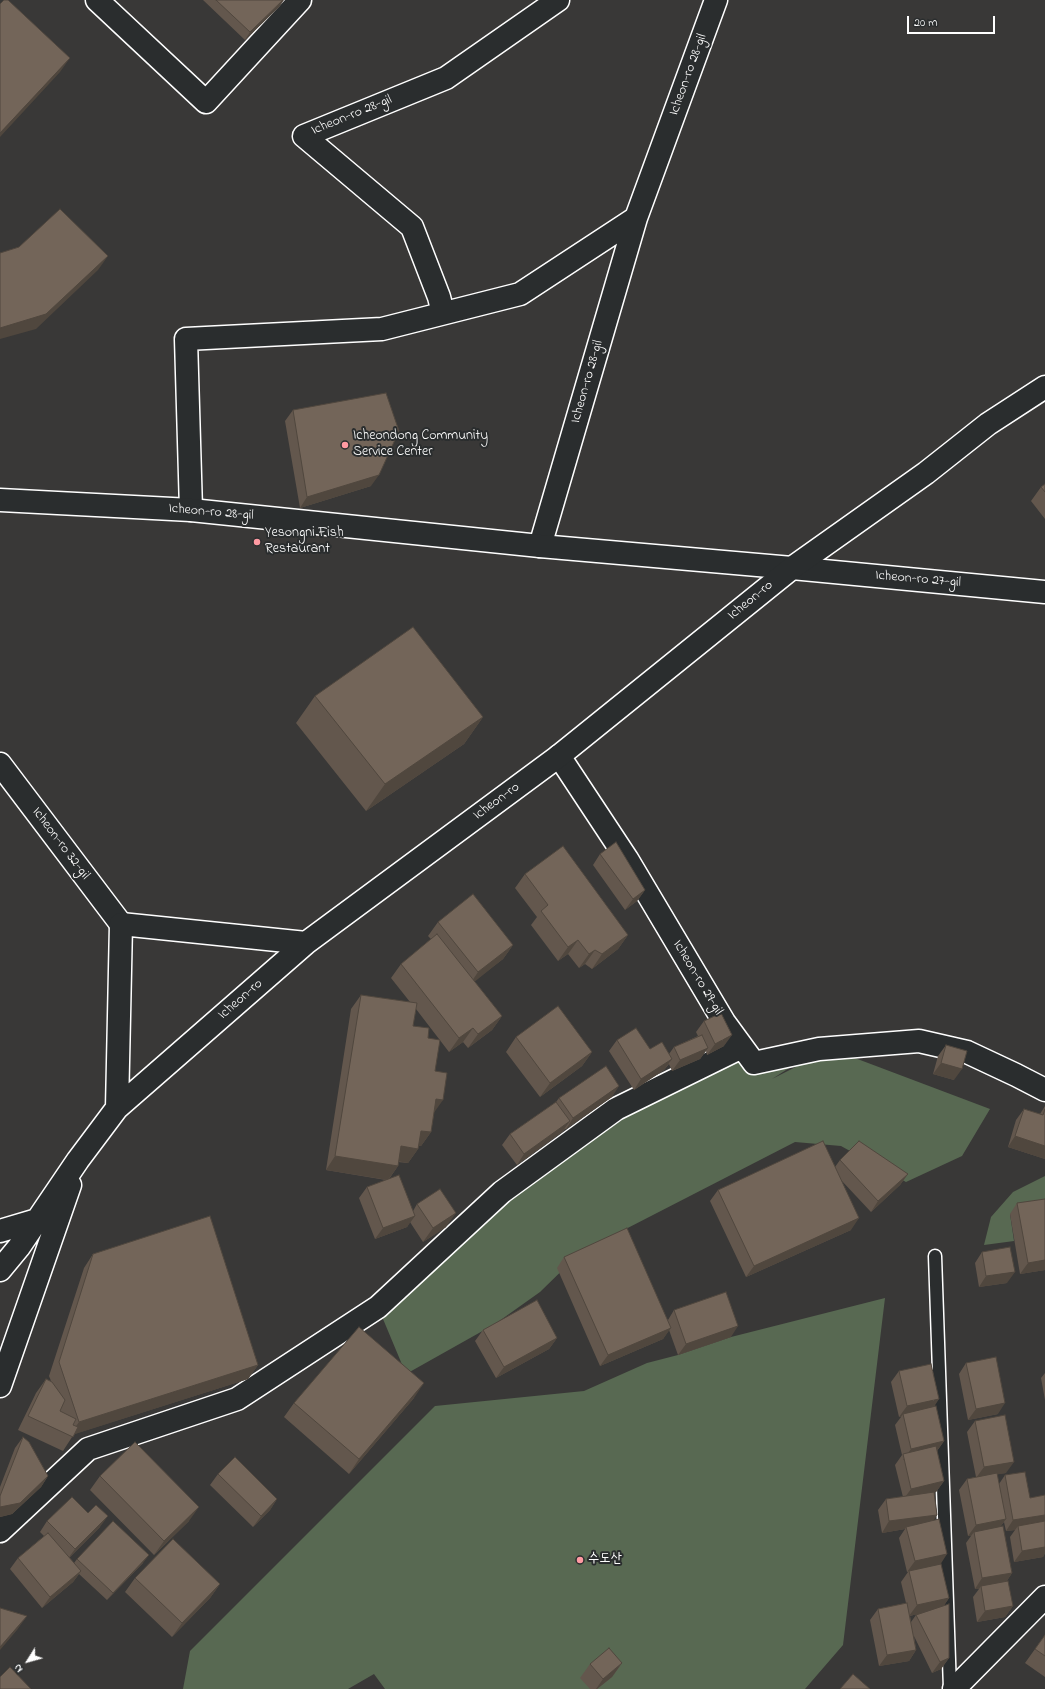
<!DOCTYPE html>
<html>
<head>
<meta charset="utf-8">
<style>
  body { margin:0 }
  #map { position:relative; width:1045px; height:1689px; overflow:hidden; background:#393837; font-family:"Indie Flower",sans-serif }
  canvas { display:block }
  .north { position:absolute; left:8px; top:1641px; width:40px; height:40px; -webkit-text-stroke:3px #2a2d2e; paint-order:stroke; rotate:233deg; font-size:11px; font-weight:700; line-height:16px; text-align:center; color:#fff }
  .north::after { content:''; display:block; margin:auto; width:14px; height:18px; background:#fff; clip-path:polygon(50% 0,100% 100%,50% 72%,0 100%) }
  .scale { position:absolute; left:907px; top:16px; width:88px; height:18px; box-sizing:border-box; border:2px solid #fff; border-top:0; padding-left:5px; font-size:12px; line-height:14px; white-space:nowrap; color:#fff; -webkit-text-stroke:3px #2a2d2e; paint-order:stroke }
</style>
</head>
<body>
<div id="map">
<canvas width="1045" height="1689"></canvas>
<div class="north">N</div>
<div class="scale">20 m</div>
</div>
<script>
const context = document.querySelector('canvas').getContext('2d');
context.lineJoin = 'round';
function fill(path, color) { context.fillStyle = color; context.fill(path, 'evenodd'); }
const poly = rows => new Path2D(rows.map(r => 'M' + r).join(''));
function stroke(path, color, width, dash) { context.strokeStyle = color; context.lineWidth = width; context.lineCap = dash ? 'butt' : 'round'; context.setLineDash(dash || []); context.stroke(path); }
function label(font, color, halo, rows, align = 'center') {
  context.font = font + ' "Indie Flower","Poor Story",sans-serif'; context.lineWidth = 4; context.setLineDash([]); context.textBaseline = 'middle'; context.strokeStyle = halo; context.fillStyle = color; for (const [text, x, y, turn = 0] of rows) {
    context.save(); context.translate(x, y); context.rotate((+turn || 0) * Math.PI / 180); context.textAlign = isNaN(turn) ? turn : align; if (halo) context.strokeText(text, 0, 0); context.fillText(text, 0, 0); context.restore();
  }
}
fill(poly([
  [742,1047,755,1063,819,1049,772,1079,831,1049,990,1109,962,1156,906,1182,841,1146,795,1142,581,1252,540,1292,495,1324,406,1374,378,1307,616,1109],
  [1045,1176,1045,1208,1010,1214,1014,1241,984,1245,991,1217,1013,1192],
  [885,1298,843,1645,805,1689,385,1689,374,1674,348,1689,183,1689,190,1651,435,1406,584,1391,647,1363,678,1355,731,1337]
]), '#586952');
const service = poly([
  [935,1256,950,1689]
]);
const minor = poly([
  [97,0,206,102,300,0],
  [443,313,439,297,412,227,304,136,446,78,558,0],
  [191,510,186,339,382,329,520,294,636,218],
  [540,546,636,218,716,0],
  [792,568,1045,592],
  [559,756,627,859,724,1022,754,1063,819,1049,919,1041,967,1052,1016,1075,1045,1090],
  [0,1531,88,1449,237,1399,378,1307,502,1192,616,1109,742,1047],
  [954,1689,1045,1597]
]);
const tertiary = poly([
  [0,500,191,510,540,546,792,568],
  [0,764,121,924]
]);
const secondary = poly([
  [117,1108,121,924,306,943],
  [0,1231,37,1220],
  [0,1270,19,1247,78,1160,117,1108,306,943,559,756,792,568,926,473,988,424,1045,387],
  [0,1386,70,1185]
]);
stroke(service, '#fff', 15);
stroke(minor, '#fff', 25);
stroke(tertiary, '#fff', 25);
stroke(secondary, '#fff', 25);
stroke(service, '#2a2d2e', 12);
stroke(minor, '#2a2d2e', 22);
stroke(tertiary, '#2a2d2e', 22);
stroke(secondary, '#2a2d2e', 22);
fill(poly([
  [203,0,284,0,279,7,245,40],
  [293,410,371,486,300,508,285,421],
  [1045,484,1045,519,1031,501,1041,487],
  [315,696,483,717,464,744,366,811,296,723],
  [600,854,645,890,637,901,625,910,593,865],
  [525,874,628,935,618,949,592,969,585,964,579,968,568,954,558,961,531,925,537,917,515,888],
  [438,922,513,945,503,959,474,981,502,1016,492,1030,468,1048,463,1042,449,1052,416,1009,413,1026,428,1038,435,1071,434,1113,431,1132,421,1146,418,1146,418,1149,408,1163,398,1162,398,1166,389,1179,413,1211,417,1204,446,1227,423,1242,410,1222,407,1227,375,1239,359,1198,367,1187,386,1180,326,1170,351,1009,361,995,410,1002,391,978,401,964,431,939,428,936],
  [704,1021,724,1046,707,1055,706,1051,700,1059,672,1071,669,1064,664,1070,634,1090,609,1051,617,1040,669,1054,674,1047,698,1036,696,1032],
  [516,1037,592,1052,582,1066,540,1097,506,1052],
  [946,1045,954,1080,933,1074,938,1056],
  [612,1097,566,1129,565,1129,562,1132,517,1165,502,1145,510,1134,556,1102,559,1098],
  [1045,1106,1045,1159,1008,1147,1016,1120,1024,1109,1040,1114],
  [840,1160,908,1174,900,1185,871,1212,841,1180,851,1230,746,1277,710,1201,718,1190,835,1167],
  [1017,1203,1045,1270,1020,1274,1010,1214],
  [982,1252,1007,1283,979,1287,975,1263],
  [93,1254,258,1365,248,1379,74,1434,63,1451,18,1430,36,1393,46,1379,51,1381,49,1376,84,1268],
  [564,1257,668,1320,674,1310,731,1337,678,1355,669,1330,663,1339,600,1366,557,1268],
  [483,1330,557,1338,549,1349,496,1378,475,1341],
  [966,1363,998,1414,968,1420,959,1374],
  [899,1371,934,1407,944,1441,937,1451,944,1481,936,1492,934,1492,937,1515,933,1520,940,1564,949,1598,944,1605,949,1658,941,1669,932,1673,914,1636,916,1650,909,1661,879,1666,870,1620,878,1609,906,1603,901,1582,908,1572,907,1572,899,1538,905,1529,882,1533,878,1510,886,1499,903,1497,895,1465,902,1455,895,1425,901,1417,899,1417,891,1382],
  [917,1614,916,1615,911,1622,910,1616],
  [1045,1373,1045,1400,1041,1378],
  [414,1398,349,1474,284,1417,294,1403],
  [975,1421,1006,1473,997,1474,999,1484,1005,1475,1030,1498,1045,1495,1045,1553,1043,1557,1014,1562,1010,1537,1015,1530,1006,1531,1004,1522,1000,1527,1012,1573,1006,1582,1013,1606,1005,1617,977,1622,973,1597,979,1589,975,1589,966,1543,971,1536,968,1536,959,1490,967,1479,976,1477,967,1432],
  [23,1437,48,1476,41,1487,12,1514,0,1517,0,1487,15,1448],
  [218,1474,277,1499,270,1510,253,1527,210,1485],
  [100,1476,189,1521,154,1555,90,1490],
  [47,1521,100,1527,69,1558,74,1563,77,1559,143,1563,107,1600,79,1574,73,1582,42,1608,10,1569,18,1558,44,1536,40,1532],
  [135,1578,220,1584,210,1598,172,1637,125,1592],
  [1045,1635,1045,1677,1025,1663],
  [622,1663,612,1677,597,1689,590,1689,580,1678,590,1664]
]), '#63574d');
fill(poly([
  [284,0,279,7,245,40,250,32],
  [70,58,60,72,0,137,0,133],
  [108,256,98,270,36,329,0,339,0,328],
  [379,475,371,486,300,508,307,497],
  [483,717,464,744,366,811,385,784],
  [645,890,637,901,625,910,633,899],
  [628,935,618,949,592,969,602,954],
  [578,940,568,954,558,961,568,947],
  [513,945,503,959,468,987,478,972],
  [595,950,585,964,579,968,589,954],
  [502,1016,492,1030,468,1048,478,1034],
  [473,1028,463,1042,449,1052,459,1038],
  [732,1035,724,1046,707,1055,715,1044],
  [708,1048,700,1059,672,1071,680,1060],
  [592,1052,582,1066,540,1097,550,1083],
  [672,1059,664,1070,634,1090,641,1079],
  [941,1063,962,1069,954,1080,933,1074],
  [619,1086,612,1097,566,1129,573,1118],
  [436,1099,443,1100,433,1114],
  [570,1121,562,1132,517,1165,524,1154],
  [421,1131,431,1132,421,1146,411,1145],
  [1015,1136,1045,1146,1045,1159,1008,1147],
  [401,1146,418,1149,408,1163,391,1160],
  [335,1156,398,1166,388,1180,326,1170],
  [908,1174,900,1185,871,1212,878,1201],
  [456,1213,446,1227,423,1242,433,1228],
  [415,1216,407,1227,375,1239,383,1228],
  [859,1218,851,1230,746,1277,754,1266],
  [1045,1260,1045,1270,1020,1274,1028,1263],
  [1015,1272,1007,1283,979,1287,986,1276],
  [738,1326,731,1337,678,1355,686,1344],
  [671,1328,663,1339,600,1366,608,1355],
  [557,1338,549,1349,496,1378,504,1367],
  [258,1365,248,1379,69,1436,79,1422],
  [424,1383,414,1398,349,1474,359,1459],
  [939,1399,932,1410,903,1414,901,1417,899,1417,907,1406],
  [1005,1403,998,1414,968,1420,976,1409],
  [944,1441,936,1452,903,1460,911,1449],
  [1014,1462,1006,1473,976,1478,984,1467],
  [48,1476,41,1487,12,1514,0,1517,0,1507],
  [944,1481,936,1492,903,1500,911,1489],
  [277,1499,270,1510,253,1527,261,1516],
  [199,1507,189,1521,154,1555,164,1541],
  [937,1515,930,1526,906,1527,905,1529,882,1533,889,1521],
  [1045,1515,1045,1521,1042,1525,1018,1526,1015,1530,1006,1531,1013,1520],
  [108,1516,100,1527,67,1560,75,1549],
  [1006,1519,998,1530,974,1532,971,1536,968,1536,976,1525],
  [1045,1547,1045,1553,1043,1557,1014,1562,1022,1551],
  [947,1554,940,1565,909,1571,907,1572,915,1561],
  [149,1555,143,1563,107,1600,113,1593],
  [81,1571,73,1582,42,1608,50,1597],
  [1012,1573,1005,1584,981,1586,979,1589,975,1589,982,1578],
  [220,1584,210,1598,172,1637,182,1623],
  [949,1598,942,1609,909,1616,917,1605],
  [1013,1606,1005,1617,977,1622,985,1611],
  [27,1616,17,1630,0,1650,0,1647],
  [916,1650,909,1661,879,1666,887,1655],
  [949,1658,941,1669,932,1673,940,1662],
  [622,1663,612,1677,597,1689,596,1689,603,1679]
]), '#50473e');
const building = poly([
  [4,0,8,0,70,58,0,133,0,4,4,0],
  [216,0,283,0,250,32,216,0],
  [60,209,108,256,46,314,0,328,0,253,19,247,60,209],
  [386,393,399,431,379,475,307,497,293,410,386,393],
  [1045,484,1045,492,1041,487,1045,484],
  [413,627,483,717,385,784,315,696,413,627],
  [616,842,645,890,633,899,600,854,616,842],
  [563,846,628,935,602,954,595,950,589,954,578,940,568,947,541,911,548,905,525,874,563,846],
  [473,894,513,945,478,972,438,922,473,894],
  [437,934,502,1016,478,1034,473,1028,459,1038,401,964,437,934],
  [361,995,417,1003,413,1026,429,1028,428,1038,440,1040,435,1071,447,1073,443,1100,436,1099,431,1132,421,1131,418,1149,401,1146,398,1166,335,1156,361,995],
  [558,1006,592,1052,550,1083,516,1037,558,1006],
  [721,1013,732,1035,715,1044,704,1021,721,1013],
  [636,1028,650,1049,662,1042,672,1059,641,1079,617,1040,636,1028],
  [702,1035,708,1048,680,1060,674,1047,702,1035],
  [946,1045,967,1051,962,1069,941,1063,946,1045],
  [606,1066,619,1086,573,1118,559,1098,606,1066],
  [556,1102,570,1121,524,1154,510,1134,556,1102],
  [1024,1109,1043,1115,1045,1109,1045,1146,1015,1136,1024,1109],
  [823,1141,859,1218,754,1266,718,1190,823,1141],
  [859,1141,908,1174,878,1201,840,1160,859,1141],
  [399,1175,415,1216,383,1228,367,1187,399,1175],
  [440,1189,456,1213,433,1228,417,1204,440,1189],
  [1045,1199,1045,1260,1028,1263,1017,1203,1045,1199],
  [210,1216,258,1365,79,1422,59,1362,93,1254,210,1216],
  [627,1228,671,1328,608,1355,564,1257,627,1228],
  [1010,1247,1015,1272,986,1276,982,1252,1010,1247],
  [726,1292,738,1326,686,1344,674,1310,726,1292],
  [537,1300,557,1338,504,1367,483,1330,537,1300],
  [359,1327,424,1383,359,1459,294,1403,359,1327],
  [996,1357,1005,1403,976,1409,966,1363,996,1357],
  [931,1364,939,1399,907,1406,899,1371,931,1364],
  [46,1379,52,1382,65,1400,60,1411,76,1419,73,1425,78,1427,73,1437,28,1416,46,1379],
  [936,1406,944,1441,911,1449,903,1414,936,1406],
  [1005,1415,1014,1462,984,1467,975,1421,1005,1415],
  [23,1437,29,1442,48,1476,20,1503,0,1507,0,1496,23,1437],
  [135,1442,199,1507,164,1541,100,1476,135,1442],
  [936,1446,944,1481,911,1489,903,1454,936,1446],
  [235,1457,277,1499,261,1516,218,1474,235,1457],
  [1025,1472,1030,1498,1045,1495,1045,1515,1013,1520,1005,1475,1025,1472],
  [997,1473,1006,1519,976,1525,967,1479,997,1473],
  [934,1492,937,1515,889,1521,886,1499,934,1492],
  [72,1497,88,1513,96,1505,108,1516,75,1549,47,1521,72,1497],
  [939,1519,947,1554,915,1561,906,1527,939,1519],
  [113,1521,149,1555,113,1593,77,1559,113,1521],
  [1045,1521,1045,1547,1022,1551,1018,1526,1045,1521],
  [1003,1526,1012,1573,982,1578,974,1532,1003,1526],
  [48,1533,81,1571,50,1597,18,1558,48,1533],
  [173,1539,220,1584,182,1623,135,1578,173,1539],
  [941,1564,949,1598,917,1605,909,1571,941,1564],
  [1008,1581,1013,1606,985,1611,981,1586,1008,1581],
  [907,1603,916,1650,887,1655,878,1609,907,1603],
  [949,1604,949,1658,940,1662,916,1615,949,1604],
  [0,1608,27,1616,0,1647,0,1608],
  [1045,1635,1045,1656,1035,1649,1045,1635],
  [609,1648,622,1663,603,1679,590,1664,609,1648],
  [10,1667,31,1689,0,1689,0,1677,10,1667],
  [853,1674,870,1689,840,1689,853,1674]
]);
fill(building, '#736559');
stroke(building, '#50473e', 1);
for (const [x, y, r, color] of [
  [345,445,4,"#ff9aa2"],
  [257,542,4,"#ff9aa2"],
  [580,1560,4,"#ff9aa2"]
]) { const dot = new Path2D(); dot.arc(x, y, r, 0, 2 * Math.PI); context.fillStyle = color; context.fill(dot); stroke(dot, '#2a2d2e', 1.5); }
label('14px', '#fff', '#2a2d2e', [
  ["Icheon-ro 28-gil",689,75,-70],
  ["Icheon-ro 28-gil",352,116,-22],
  ["Icheon-ro 28-gil",588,382,-74],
  ["Icheon-ro 28-gil",211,513,5],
  ["Icheon-ro 27-gil",918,580,5],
  ["Icheon-ro",751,601,-39],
  ["Icheon-ro",497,802,-36],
  ["Icheon-ro 32-gil",60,844,53],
  ["Icheon-ro 29-gil",697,978,59],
  ["Icheon-ro",241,1000,-41]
]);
label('14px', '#fff', '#2a2d2e', [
  ["Icheondong Community",353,437],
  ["Service Center",353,453],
  ["Yesongni Fish",265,534],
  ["Restaurant",265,550],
  ["수도산",588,1560]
], 'left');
</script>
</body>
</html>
